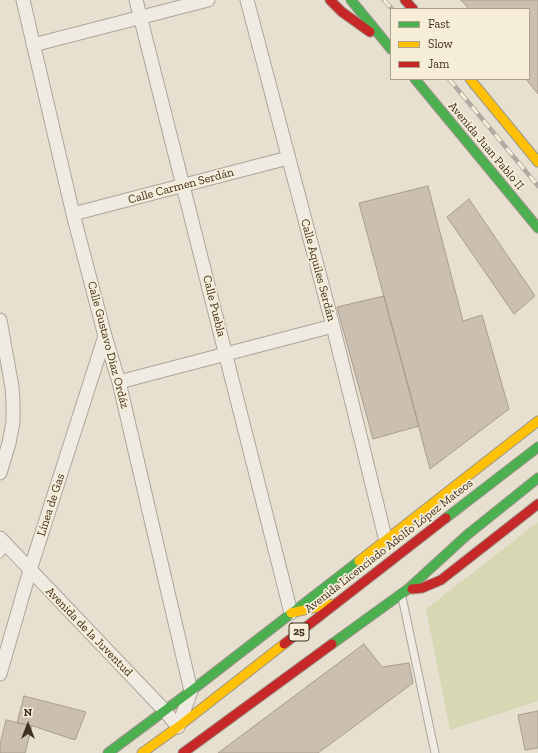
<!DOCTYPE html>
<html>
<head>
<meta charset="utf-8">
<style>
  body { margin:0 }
  #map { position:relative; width:538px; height:753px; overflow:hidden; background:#e7e0d1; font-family:"Zilla Slab",serif }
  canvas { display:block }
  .legend { position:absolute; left:390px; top:8px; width:140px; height:72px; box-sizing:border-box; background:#f7eed8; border:1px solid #ada18e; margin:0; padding:5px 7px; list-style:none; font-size:12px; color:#3d2e20 }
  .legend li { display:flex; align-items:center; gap:8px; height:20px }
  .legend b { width:20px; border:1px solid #ada18e }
  .north { position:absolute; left:8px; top:705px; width:40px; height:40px; -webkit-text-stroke:3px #f7eed8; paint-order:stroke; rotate:0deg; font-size:11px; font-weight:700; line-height:16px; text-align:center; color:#3d2e20 }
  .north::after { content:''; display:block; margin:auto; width:14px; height:18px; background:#3d2e20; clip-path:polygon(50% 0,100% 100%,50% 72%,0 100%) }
</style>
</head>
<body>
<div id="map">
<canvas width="538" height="753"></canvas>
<ul class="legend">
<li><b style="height:5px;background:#4caf50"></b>Fast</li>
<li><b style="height:5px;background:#ffc107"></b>Slow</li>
<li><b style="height:5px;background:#c62828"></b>Jam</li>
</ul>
<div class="north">N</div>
</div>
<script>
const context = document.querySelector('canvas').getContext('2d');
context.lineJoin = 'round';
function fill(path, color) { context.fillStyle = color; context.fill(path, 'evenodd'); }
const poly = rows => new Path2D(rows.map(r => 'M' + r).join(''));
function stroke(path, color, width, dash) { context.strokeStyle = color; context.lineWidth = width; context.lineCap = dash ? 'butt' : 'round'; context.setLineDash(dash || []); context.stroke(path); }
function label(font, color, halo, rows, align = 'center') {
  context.font = font + ' "Zilla Slab",serif'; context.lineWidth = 3.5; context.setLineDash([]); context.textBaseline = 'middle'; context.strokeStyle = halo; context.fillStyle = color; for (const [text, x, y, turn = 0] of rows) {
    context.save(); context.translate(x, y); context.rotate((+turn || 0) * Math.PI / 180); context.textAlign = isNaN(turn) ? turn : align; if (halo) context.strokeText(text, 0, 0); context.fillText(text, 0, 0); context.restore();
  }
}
fill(poly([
  [538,522,538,701,450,730,426,609]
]), '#d6d7b3');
const building = poly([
  [461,0,538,0,538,94,526,79,529,79,529,9,469,9,461,0],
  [428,186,463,321,482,315,509,409,430,469,359,203,428,186],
  [469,199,535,296,514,314,447,217,469,199],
  [384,296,419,426,373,439,337,307,384,296],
  [364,644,382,667,409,663,413,683,318,753,218,753,364,644],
  [24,696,86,712,75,740,33,726,17,723,24,696],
  [538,711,538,748,525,750,518,715,538,711],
  [6,720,32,726,25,753,0,753,0,744,6,720]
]);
fill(building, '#cbbfb2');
stroke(building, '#a89c90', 1);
const lane = poly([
  [0,554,7,545],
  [402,597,435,753]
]);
const street = poly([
  [136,0,291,613],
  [247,0,333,326,386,541],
  [33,45,208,0],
  [73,214,288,158],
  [0,320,12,387,13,402,13,422,9,443,0,473],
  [119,382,333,326],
  [0,538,165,711,178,727,191,691,119,382,105,336,73,214,23,0],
  [0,674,30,570,105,336]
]);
const fast = poly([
  [351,0,391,49],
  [415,79,538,228],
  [446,518,538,447],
  [332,644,408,589,467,535,538,478],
  [108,753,191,691,359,561]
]);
const slow = poly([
  [470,79,538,162],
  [359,561,538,421],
  [291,613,330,604],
  [142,753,178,727,284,644]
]);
const jam = poly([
  [330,0,342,12,370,32],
  [405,0,413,9],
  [412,589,422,588,441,580,538,504],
  [284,644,446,518],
  [183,753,332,644]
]);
stroke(lane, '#ada599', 9);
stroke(street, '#ada599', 15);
stroke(fast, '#9c958a', 11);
stroke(slow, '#9c958a', 11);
stroke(jam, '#9c958a', 11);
stroke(lane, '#efebe3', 7);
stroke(street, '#efebe3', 13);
stroke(fast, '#4caf50', 9);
stroke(slow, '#ffc107', 9);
stroke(jam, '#c62828', 9);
const rail = poly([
  [384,0,392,9],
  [449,79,538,186]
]);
stroke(rail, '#afaaa2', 4.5);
stroke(rail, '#f7eed8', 3, [9]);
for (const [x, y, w] of [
  [299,632,20]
]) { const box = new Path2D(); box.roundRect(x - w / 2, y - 9, w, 18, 3); context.fillStyle = '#f7eed8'; context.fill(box); stroke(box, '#3d2e20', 1); }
label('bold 11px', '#3d2e20', null, [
  ["25",299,632]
]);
label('12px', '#3d2e20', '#f7eed8', [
  ["Avenida Juan Pablo II",486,146,50],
  ["Calle Carmen Serdán",181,186,-15],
  ["Calle Aquiles Serdán",318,270,75],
  ["Calle Puebla",214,306,76],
  ["Calle Gustavo Díaz Ordáz",108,345,75],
  ["Línea de Gas",51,505,-72],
  ["Avenida Licenciado Adolfo López Mateos",389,546,-38],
  ["Avenida de la Juventud",89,632,46]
]);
</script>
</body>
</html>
